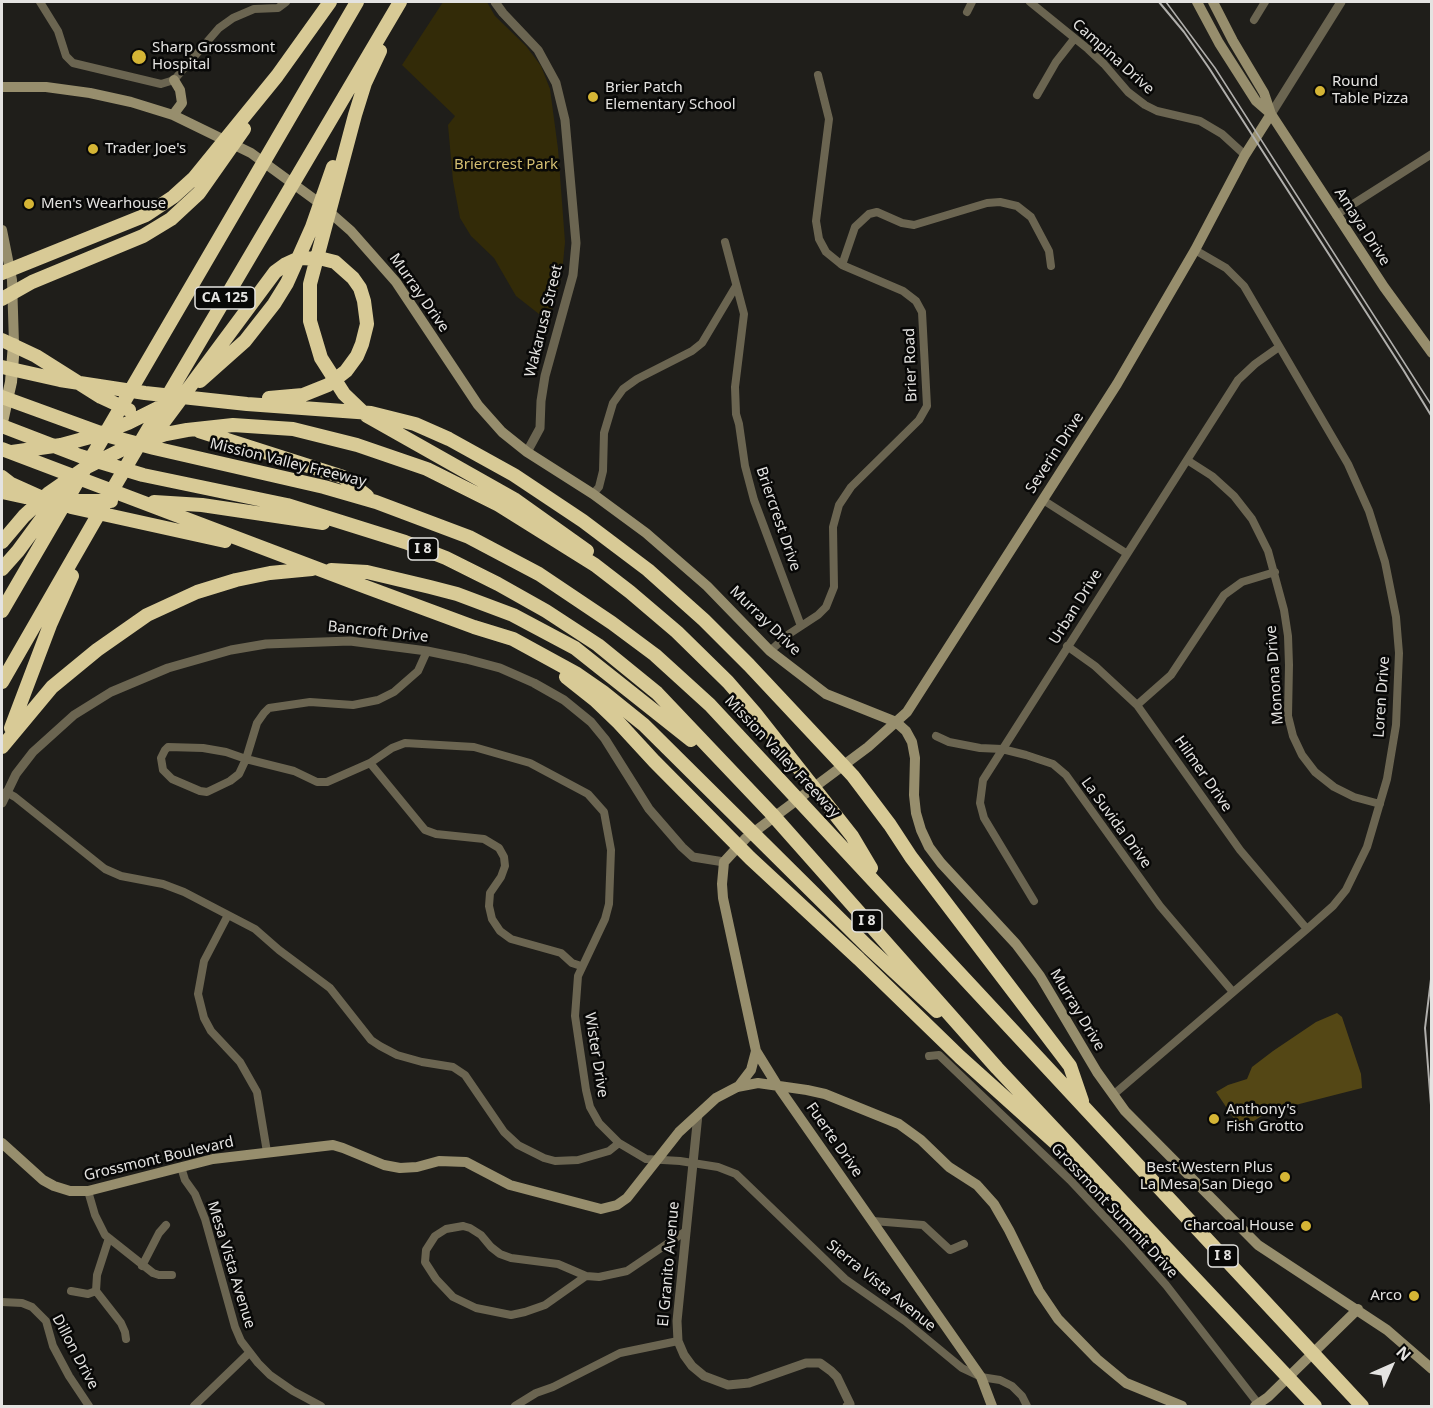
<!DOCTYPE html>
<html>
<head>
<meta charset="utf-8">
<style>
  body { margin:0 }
  #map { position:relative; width:1433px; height:1408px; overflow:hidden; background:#1f1e1a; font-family:"Noto Sans",sans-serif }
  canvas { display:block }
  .frame { position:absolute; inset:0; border:3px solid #e4e3e1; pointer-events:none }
  .north { position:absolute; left:1361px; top:1336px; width:60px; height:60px; -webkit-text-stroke:4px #080807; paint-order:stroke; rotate:45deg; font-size:16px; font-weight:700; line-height:24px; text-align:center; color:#e4e3e1 }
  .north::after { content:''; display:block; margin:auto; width:21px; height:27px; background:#e4e3e1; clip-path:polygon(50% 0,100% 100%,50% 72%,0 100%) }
</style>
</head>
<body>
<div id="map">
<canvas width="1433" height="1408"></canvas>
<div class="frame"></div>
<div class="north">N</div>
</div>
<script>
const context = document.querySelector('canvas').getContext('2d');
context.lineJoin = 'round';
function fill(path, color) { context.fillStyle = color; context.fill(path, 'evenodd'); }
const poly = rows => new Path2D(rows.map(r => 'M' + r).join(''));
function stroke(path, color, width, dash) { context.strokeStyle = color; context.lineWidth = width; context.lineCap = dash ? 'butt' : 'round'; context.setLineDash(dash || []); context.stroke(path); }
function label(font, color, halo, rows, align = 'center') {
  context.font = font + ' "Noto Sans",sans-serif'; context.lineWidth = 5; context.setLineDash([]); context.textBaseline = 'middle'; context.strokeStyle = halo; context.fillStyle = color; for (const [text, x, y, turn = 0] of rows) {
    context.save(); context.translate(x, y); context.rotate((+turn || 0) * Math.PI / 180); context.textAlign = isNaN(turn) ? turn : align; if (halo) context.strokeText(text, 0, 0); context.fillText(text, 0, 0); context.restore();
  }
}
fill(poly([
  [443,2,487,2,495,16,526,46,541,66,550,89,558,149,565,242,562,274,553,308,548,317,539,314,516,296,494,258,471,236,460,218,453,181,448,125,455,116,402,65]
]), '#332b08');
fill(poly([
  [1337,1013,1342,1017,1361,1074,1362,1088,1268,1112,1241,1129,1216,1092,1228,1085,1247,1079,1252,1067,1273,1051,1316,1022]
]), '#544715');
stroke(poly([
  [40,2,58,31,66,56,73,63,161,84,174,80,219,28,233,18,254,9,278,8,286,2],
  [1030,2,1088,49,1104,64,1128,92,1145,105,1157,111,1200,121,1222,134,1245,155],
  [967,12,972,2],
  [1254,20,1265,2],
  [1037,95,1056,62,1074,39],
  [1336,215,1432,154],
  [725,242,744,314,735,387,736,414,739,424,745,466,754,500,801,626],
  [842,265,855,227,869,214,877,212,902,223,914,225,987,203,1000,202,1017,206,1031,217,1049,251,1051,266],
  [1187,460,1212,476,1234,496,1252,519,1268,551,1284,610,1288,636,1289,665,1288,716,1293,736,1302,755,1315,772,1334,787,1354,797,1380,804],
  [593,494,599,487,603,471,604,433,613,403,623,389,637,379,692,351,702,343,736,286],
  [1043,500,1126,553],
  [1067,646,1095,666,1137,705,1240,850,1307,929],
  [427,651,418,671,394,692,378,700,353,705,310,702,269,708,264,713,257,723,246,759,226,752,203,748,168,747,165,750,161,758,163,770,172,779,200,791,207,792,230,781,239,774,246,759,294,771,317,782,327,782,370,763,392,748,405,743,474,747,530,763,588,794,604,812,611,850,609,904,605,919,578,976,575,1016,586,1090,590,1107,599,1123,619,1143,646,1159,680,1161,718,1167,736,1174,845,1279,905,1321,962,1368,981,1377,1000,1380,1012,1386,1022,1396,1027,1406],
  [770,651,789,634,818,615,826,607,834,587,833,527,839,505,851,487,919,420,927,406,922,312,916,301,903,291,842,265,826,252,819,239,816,221,829,119,818,75],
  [1137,705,1171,675,1224,595,1242,582,1275,572],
  [936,736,949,742,980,748,1002,749,1026,755,1053,764,1066,775,1160,906,1233,992],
  [370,763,425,830,436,834,484,839,499,848,504,857,505,866,501,877,490,893,489,906,492,919,500,931,511,939,561,953,572,963,581,966],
  [6,792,15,797,105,869,121,876,163,884,184,892,255,929,279,950,330,988,371,1040,380,1046,397,1055,422,1062,453,1067,465,1075,504,1132,518,1145,544,1158,555,1161,578,1160,609,1151,619,1143],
  [1034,901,984,818,980,803,983,780,1238,380,1255,364,1279,347],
  [228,915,204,961,198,994,204,1018,211,1031,240,1062,257,1092,267,1152],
  [929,1056,939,1055,1070,1180,1128,1242,1166,1285,1260,1406],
  [1113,1095,1307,929,1333,906,1346,890,1367,847,1387,779,1396,725,1399,653,1396,617,1385,562,1369,511,1348,464,1244,286,1226,268,1195,250],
  [181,1167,185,1180,195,1194,205,1219,235,1327,241,1341,258,1363,270,1375,293,1391,321,1406],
  [88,1191,95,1215,105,1235,153,1273,159,1275,172,1275],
  [873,1221,923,1225,950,1250,964,1244],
  [463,1226,470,1228,481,1235,491,1247,500,1254,511,1258,558,1264,586,1276,545,1305,525,1312,511,1315,476,1308,453,1297,436,1279,425,1262,426,1250,435,1236,446,1229,463,1226],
  [109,1238,97,1275,96,1291,121,1323,125,1332,126,1339],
  [142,1266,159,1233,166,1225],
  [586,1276,599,1277,627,1271,686,1231],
  [71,1291,88,1294,96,1291],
  [2,1302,22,1303,32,1307,46,1321,53,1346,69,1376,89,1406],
  [194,1406,249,1353],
  [515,1406,536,1393,553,1387,620,1353,678,1341]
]), '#6b6551', 8);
stroke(poly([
  [495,2,503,13,538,50,556,83,565,120,576,243,573,275,545,376,541,401,540,428,527,452],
  [1271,114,1341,2],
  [2,803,16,774,33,752,74,715,111,692,168,668,231,650,266,644,350,641,427,651,466,659,500,668,534,683,564,700,591,722,605,739,649,809,682,847,693,857,724,862],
  [698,1114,677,1321,678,1341,684,1355,692,1366,704,1376,728,1385,749,1383,806,1363,820,1363,831,1371,837,1377,850,1404,847,1406]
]), '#6b6551', 9);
stroke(poly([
  [1197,2,1219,43,1256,101,1271,114],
  [1213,2,1233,41,1264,93,1271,114,1384,287,1432,353],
  [2,87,46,87,90,93,131,102,173,115,251,153,318,202,351,231,396,282,478,405,502,432,527,452,593,494,646,533,707,586,770,651,826,694,896,722,906,731,912,742,915,758,914,795,916,813,921,830,929,847,941,863,1016,944,1040,976,1097,1072,1125,1111,1258,1245,1387,1330,1432,1369],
  [173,115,182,103,180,90,174,80],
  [2,230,12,280,14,344],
  [738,1087,751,1070,756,1051],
  [2,1143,43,1180,54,1186,70,1191,88,1191,213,1159,333,1145,343,1148,384,1165,400,1168,417,1167,439,1161,466,1162,510,1185,601,1209,617,1205,627,1198,679,1132,716,1098,737,1087,758,1083,807,1090,825,1094,899,1124,921,1140,949,1167,977,1185,994,1204,1009,1230,1039,1291,1058,1319,1097,1359,1126,1383,1182,1406],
  [992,1406,981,1377,777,1085,756,1051,723,898,722,884,724,862,746,838,868,747,907,712,1117,384,1195,250,1245,155,1271,114],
  [1255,1406,1268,1397,1358,1309]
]), '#978e6d', 10);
stroke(poly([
  [2,422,11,382,14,344]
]), '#b9ad83', 12);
stroke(poly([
  [380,51,365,83,355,115,310,284,310,321,321,358,344,394,367,416,514,499,587,551],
  [2,273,146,215,173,197,194,178,277,76,330,2],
  [2,299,32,282,143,236,171,219,199,193,244,129],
  [2,340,36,356,101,397,129,410],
  [2,367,60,380,145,393,247,404,371,413,415,424,449,439,514,475,583,521,648,570,704,620,749,665,853,776,890,825,911,857,1070,1066,1082,1101],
  [200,381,245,341,274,304,287,283,312,227,333,167],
  [2,397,109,436,154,448,324,487,376,502,469,537,539,574,612,623,655,655,710,705,1362,1406],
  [2,426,80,456,143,475,287,505,405,542,446,558,498,584,546,611,598,645,657,693,771,813,997,1068,1315,1406],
  [199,431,343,477,367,496],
  [151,439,275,272,286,264,299,258,323,259,335,262,353,278,360,288,364,301,367,324,362,344,357,356,346,371,328,385,303,395,269,398],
  [2,449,366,587,474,627,513,639,577,674,603,692,644,725,867,946,937,1011],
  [12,452,61,445,94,436,128,423,162,406],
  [2,477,11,484,40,497,72,501,111,501],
  [2,492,25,497],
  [154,502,202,505,323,523],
  [71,507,225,541],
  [2,542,24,516,49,493,85,468,123,449,166,434,187,430,233,425,293,429,357,445,427,469,499,505,595,565,630,592,677,632,728,682,755,713,852,836,871,868],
  [2,569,18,551,60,494],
  [331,570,367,572,430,587,457,594,513,615,575,648,691,740],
  [2,611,357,2],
  [566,677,595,700,619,723,654,761,750,858,859,959,960,1057,1060,1147],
  [2,682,117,482,400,2],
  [11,728,50,625,72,576],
  [2,747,52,687,97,650,147,615,197,592,236,580,270,573,312,569]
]), '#d8ca96', 14);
stroke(poly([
  [1166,2,1215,68,1432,406],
  [1432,1009,1432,1061]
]), '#b0afac', 1.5);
stroke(poly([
  [1159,2,1184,32,1209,68,1404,371,1432,417],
  [1432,971,1425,1028,1432,1118]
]), '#b0afac', 2);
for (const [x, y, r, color] of [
  [139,57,8,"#d5b535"],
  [1320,91,6,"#d5b535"],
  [593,97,6,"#d5b535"],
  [93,149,6,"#d5b535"],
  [29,204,6,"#d5b535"],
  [1214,1119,6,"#d5b535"],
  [1285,1177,6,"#d5b535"],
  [1306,1226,6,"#d5b535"],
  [1414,1296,6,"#d5b535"]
]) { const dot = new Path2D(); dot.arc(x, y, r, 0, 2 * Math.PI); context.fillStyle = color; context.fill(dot); stroke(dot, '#080807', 2); }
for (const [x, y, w] of [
  [225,298,60],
  [423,549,30],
  [867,921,30],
  [1223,1256,30]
]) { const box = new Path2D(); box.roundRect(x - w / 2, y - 11, w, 22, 4.5); context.fillStyle = '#080807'; context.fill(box); stroke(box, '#e4e3e1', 1.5); }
label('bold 14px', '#e4e3e1', null, [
  ["CA 125",225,298],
  ["I 8",423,549],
  ["I 8",867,921],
  ["I 8",1223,1256]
]);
label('15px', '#e4e3e1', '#080807', [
  ["Sharp Grossmont",152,48],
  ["Hospital",152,65],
  ["Round",1332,82],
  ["Table Pizza",1332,99],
  ["Brier Patch",605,88],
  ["Elementary School",605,105],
  ["Trader Joe's",105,149],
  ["Men's Wearhouse",41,204],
  ["Anthony's",1226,1110],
  ["Fish Grotto",1226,1127],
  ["Best Western Plus",1273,1168,"right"],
  ["La Mesa San Diego",1273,1185,"right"],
  ["Charcoal House",1294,1226,"right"],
  ["Arco",1402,1296,"right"]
], 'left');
label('15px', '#e4e3e1', '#080807', [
  ["Campina Drive",1113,57,42],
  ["Amaya Drive",1362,227,57],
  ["Murray Drive",419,293,55],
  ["Wakarusa Street",544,321,-76],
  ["Brier Road",911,365,-92],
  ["Severin Drive",1055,453,-57],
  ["Mission Valley Freeway",288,463,14],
  ["Briercrest Drive",778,519,71],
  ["Urban Drive",1076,607,-58],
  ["Murray Drive",765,621,44],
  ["Bancroft Drive",378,632,6],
  ["Monona Drive",1275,675,-94],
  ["Loren Drive",1382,697,-86],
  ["Mission Valley Freeway",782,757,47],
  ["Hilmer Drive",1203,774,55],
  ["La Suvida Drive",1116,823,54],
  ["Murray Drive",1077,1010,59],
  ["Wister Drive",596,1055,81],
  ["Fuerte Drive",834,1140,55],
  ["Grossmont Boulevard",159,1159,-13],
  ["Grossmont Summit Drive",1114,1211,47],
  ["El Granito Avenue",669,1264,-85],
  ["Mesa Vista Avenue",231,1265,73],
  ["Sierra Vista Avenue",881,1286,39],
  ["Dillon Drive",75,1352,62]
]);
label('15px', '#d3be71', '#080807', [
  ["Briercrest Park",506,165]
]);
</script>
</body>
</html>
